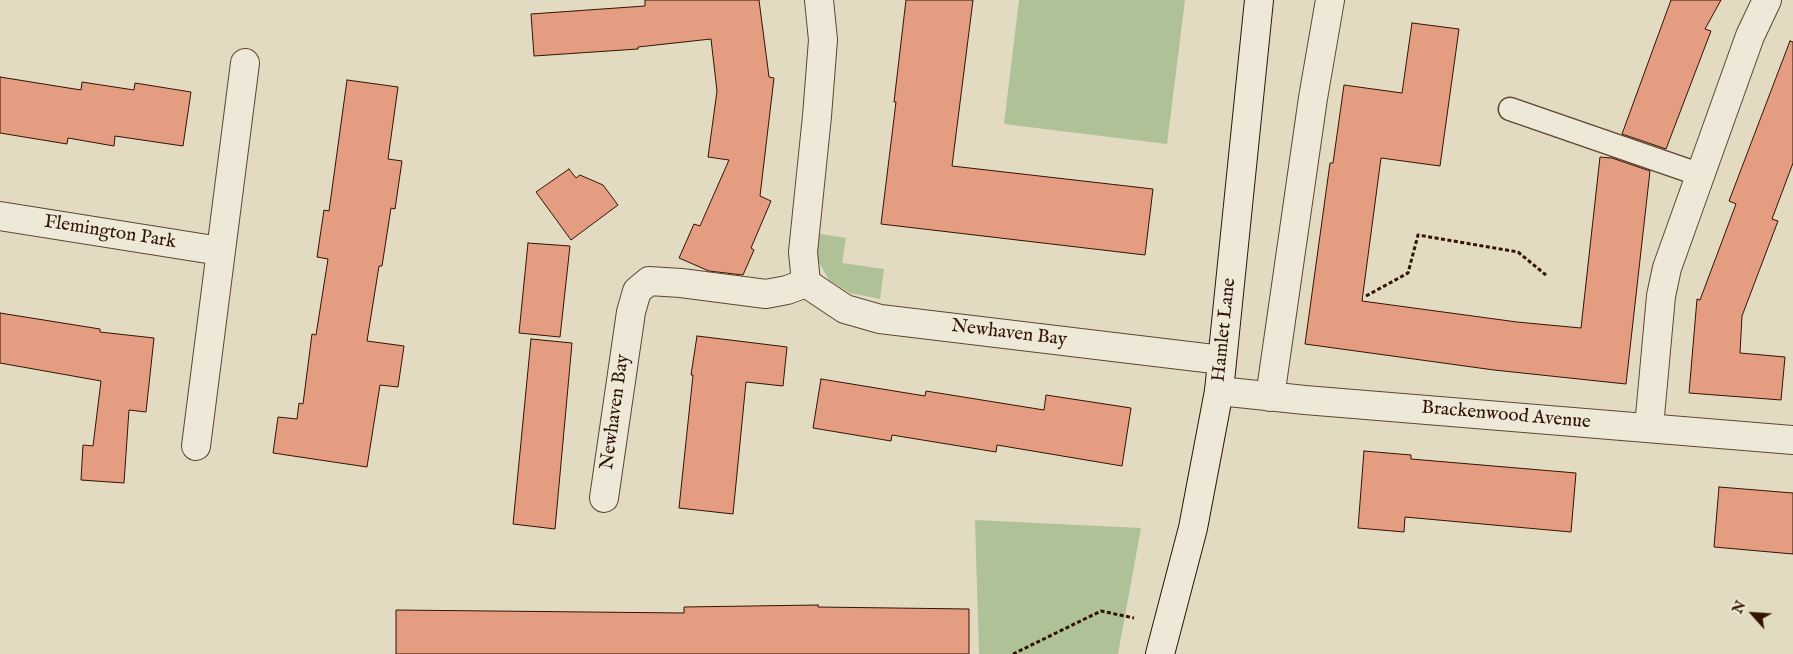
<!DOCTYPE html>
<html>
<head>
<meta charset="utf-8">
<style>
  body { margin:0 }
  #map { position:relative; width:1793px; height:654px; overflow:hidden; background:#e3dbc1; font-family:"IM FELL English",serif }
  canvas { display:block }
  .north { position:absolute; left:1728px; top:589px; width:50px; height:50px; -webkit-text-stroke:4px #ede8d7; paint-order:stroke; rotate:296deg; font-size:14px; font-weight:700; line-height:20px; text-align:center; color:#321304 }
  .north::after { content:''; display:block; margin:auto; width:18px; height:22px; background:#321304; clip-path:polygon(50% 0,100% 100%,50% 72%,0 100%) }
</style>
</head>
<body>
<div id="map">
<canvas width="1793" height="654"></canvas>
<div class="north">N</div>
</div>
<script>
const context = document.querySelector('canvas').getContext('2d');
context.lineJoin = 'round';
function fill(path, color) { context.fillStyle = color; context.fill(path, 'evenodd'); }
const poly = rows => new Path2D(rows.map(r => 'M' + r).join(''));
function stroke(path, color, width, dash) { context.strokeStyle = color; context.lineWidth = width; context.lineCap = dash ? 'butt' : 'round'; context.setLineDash(dash || []); context.stroke(path); }
function label(font, color, halo, rows, align = 'center') {
  context.font = font + ' "IM FELL English",serif'; context.lineWidth = 4; context.setLineDash([]); context.textBaseline = 'middle'; context.strokeStyle = halo; context.fillStyle = color; for (const [text, x, y, turn = 0] of rows) {
    context.save(); context.translate(x, y); context.rotate((+turn || 0) * Math.PI / 180); context.textAlign = isNaN(turn) ? turn : align; if (halo) context.strokeText(text, 0, 0); context.fillText(text, 0, 0); context.restore();
  }
}
fill(poly([
  [1019,0,1185,0,1167,144,1004,124],
  [814,233,846,238,842,263,884,269,880,299,850,293,829,280,816,257],
  [975,520,1141,528,1118,654,979,654]
]), '#afc196');
const building = poly([
  [645,0,759,0,769,77,774,78,760,196,771,201,751,248,754,250,743,275,709,271,679,258,694,224,700,226,729,160,708,157,717,91,711,39,638,47,638,49,534,56,531,14,645,6,645,0],
  [906,0,973,0,952,166,1153,189,1145,255,881,224,896,102,894,102,906,0],
  [1671,0,1721,0,1705,29,1711,31,1666,149,1622,134,1671,0],
  [1412,23,1459,29,1440,166,1381,158,1362,301,1517,322,1581,328,1600,157,1612,158,1650,171,1626,384,1494,370,1305,344,1330,163,1333,163,1344,85,1402,93,1412,23],
  [1790,41,1793,42,1793,163,1772,219,1778,221,1742,316,1740,353,1785,357,1781,400,1689,393,1697,299,1700,300,1736,204,1729,201,1790,41],
  [0,77,81,90,82,82,134,90,135,83,191,92,183,146,115,136,114,146,68,138,67,144,0,133,0,77],
  [347,80,398,87,388,159,402,161,395,209,391,208,382,266,379,266,367,341,404,346,398,387,380,385,367,467,273,453,278,417,297,419,299,403,303,404,312,334,316,335,328,259,317,257,324,210,329,211,347,80],
  [569,169,576,178,580,175,603,185,618,205,571,240,536,192,569,169],
  [528,243,570,246,560,337,519,333,528,243],
  [0,313,100,329,100,332,154,338,146,412,129,410,124,483,81,480,83,445,93,446,101,381,0,363,0,313],
  [697,336,787,347,783,386,746,382,733,514,679,508,693,375,691,375,697,336],
  [531,339,572,343,555,529,513,524,531,339],
  [821,379,925,396,926,391,1044,410,1046,395,1131,408,1122,466,997,445,996,452,892,435,891,441,813,428,821,379],
  [1364,451,1411,455,1411,459,1576,473,1571,532,1405,517,1404,532,1358,528,1364,451],
  [1719,487,1793,493,1793,554,1714,547,1719,487],
  [818,605,818,607,969,609,969,654,396,654,396,610,684,613,684,607,818,605]
]);
fill(building, '#e49d80');
stroke(building, '#321304', 1);
const lane = poly([
  [1510,109,1701,175]
]);
const street = poly([
  [819,0,823,40,817,116,803,252,806,283,845,309,880,319,1222,360],
  [0,216,220,251],
  [1219,391,1305,400,1793,440],
  [1270,397,1313,98,1330,0],
  [1649,427,1661,296,1667,268,1750,36,1767,0],
  [196,446,245,63],
  [604,498,631,312,637,291,649,281,681,283,766,294,787,290,806,283]
]);
const secondary = poly([
  [1160,654,1193,528,1219,391,1259,0]
]);
stroke(lane, '#5e4533', 25);
stroke(street, '#5e4533', 30);
stroke(secondary, '#321304', 30);
stroke(poly([
  [1366,296,1408,273,1418,235,1518,252,1546,275],
  [1013,654,1101,611,1134,618]
]), '#321304', 3, [4, 2.5]);
stroke(lane, '#ede8d7', 22);
stroke(street, '#ede8d7', 28);
stroke(secondary, '#ede8d7', 28);
label('19px', '#321304', '#ede8d7', [
  ["Flemington Park",110,233,9],
  ["Hamlet Lane",1225,330,-84],
  ["Newhaven Bay",1009,334,7],
  ["Newhaven Bay",616,412,-82],
  ["Brackenwood Avenue",1506,416,5]
]);
</script>
</body>
</html>
